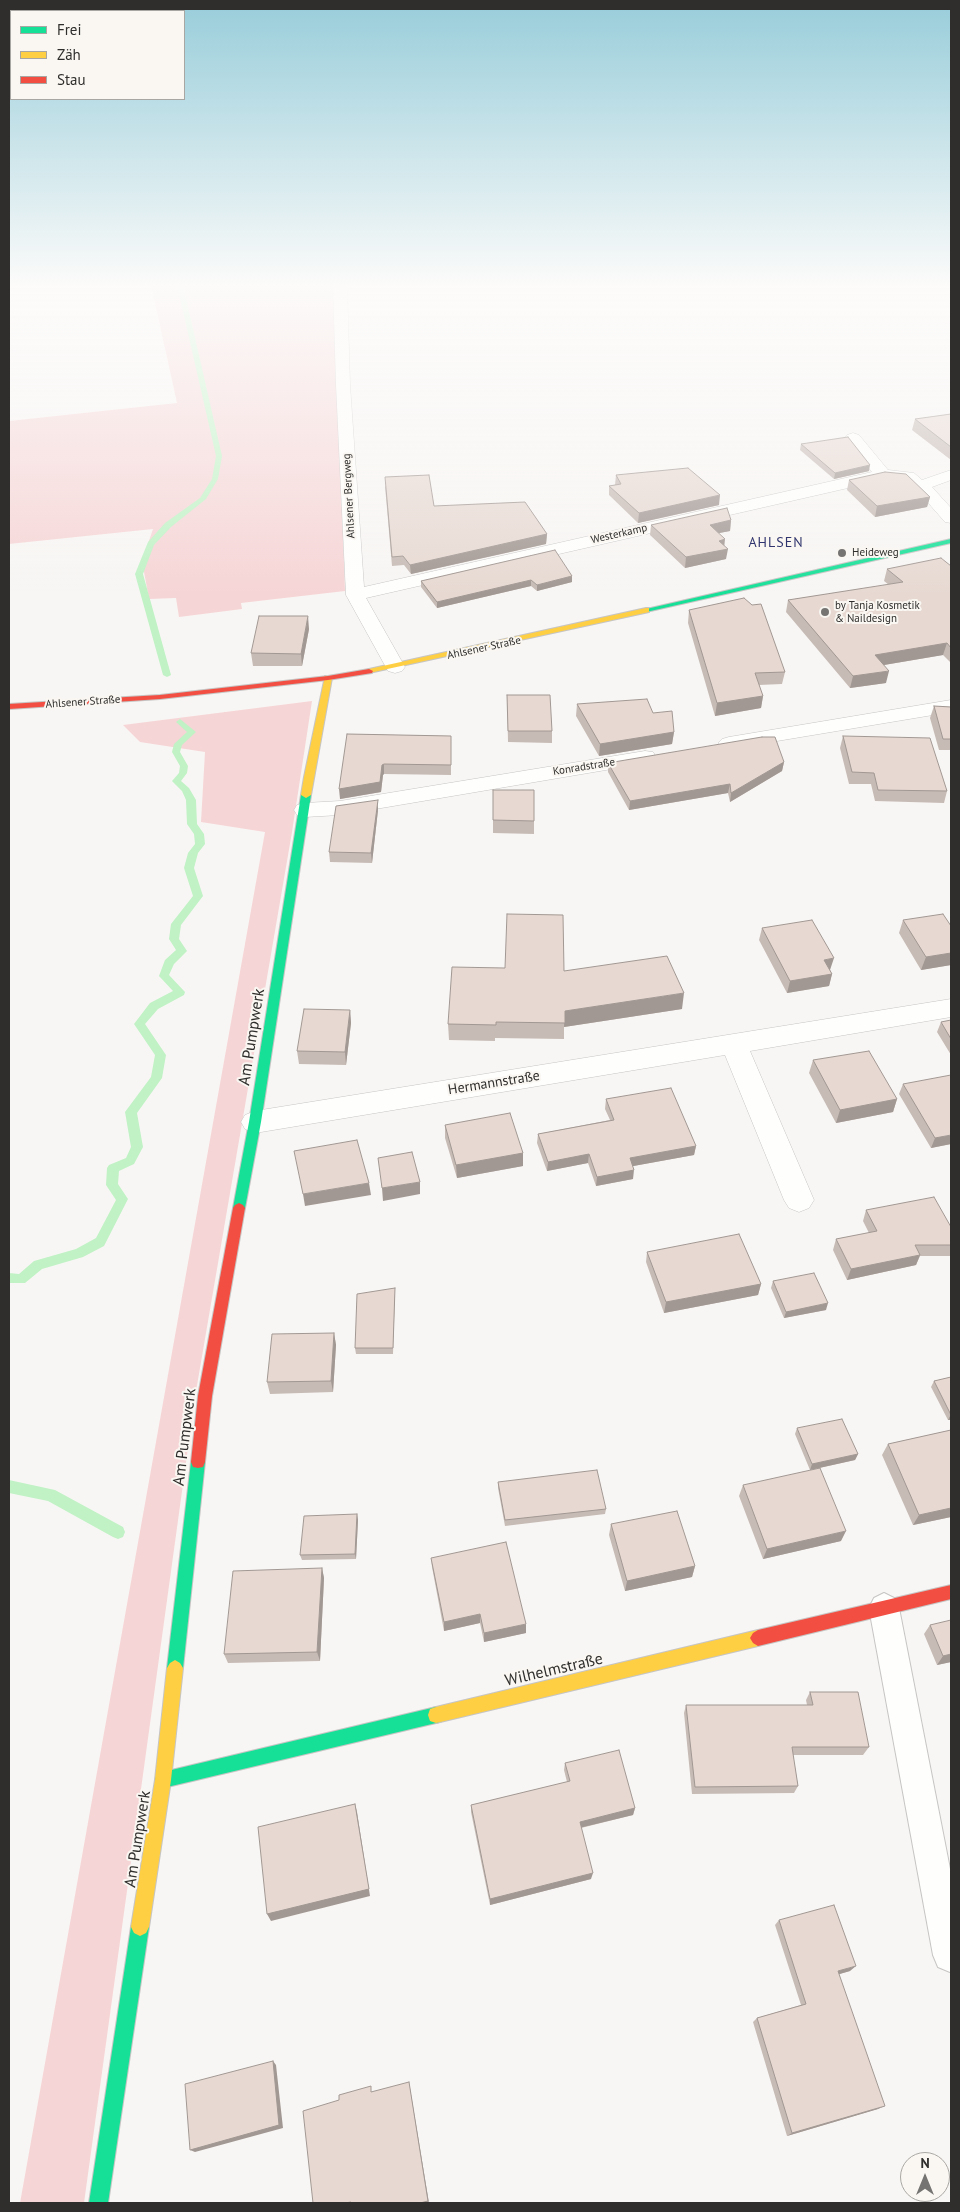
<!DOCTYPE html>
<html>
<head>
<meta charset="utf-8">
<style>
  body { margin:0 }
  #map { position:relative; width:960px; height:2212px; overflow:hidden; background:#f8f6f4; font-family:"PT Sans",sans-serif }
  canvas { display:block }
  .frame { position:absolute; inset:0; border:10px solid #2f2e2c; pointer-events:none }
  .legend { position:absolute; left:10px; top:10px; width:175px; height:90px; box-sizing:border-box; background:#faf7f2; border:1px solid #a9a7a3; margin:0; padding:6px 9px; list-style:none; font-size:15px; color:#2f2e2c }
  .legend li { display:flex; align-items:center; gap:10px; height:25px }
  .legend b { width:25px; border:1px solid #a9a7a3 }
  .north { position:absolute; left:900px; top:2152px; width:50px; height:50px; box-sizing:border-box; background:#faf7f2; border:1px solid #a9a7a3; border-radius:50%; rotate:0deg; font-size:14px; font-weight:700; line-height:20px; text-align:center; color:#2f2e2c }
  .north::after { content:''; display:block; margin:auto; width:18px; height:22px; background:#757472; clip-path:polygon(50% 0,100% 100%,50% 72%,0 100%) }
</style>
</head>
<body>
<div id="map">
<canvas width="960" height="2212"></canvas>
<div class="frame"></div>
<ul class="legend">
<li><b style="height:6px;background:#16e098"></b>Frei</li>
<li><b style="height:6px;background:#ffcf43"></b>Zäh</li>
<li><b style="height:6px;background:#f24e42"></b>Stau</li>
</ul>
<div class="north">N</div>
</div>
<script>
const context = document.querySelector('canvas').getContext('2d');
context.lineJoin = 'round';
function fill(path, color) { context.fillStyle = color; context.fill(path, 'evenodd'); }
const poly = rows => new Path2D(rows.map(r => 'M' + r).join(''));
function stroke(path, color, width, dash) { context.strokeStyle = color; context.lineWidth = width; context.lineCap = dash ? 'butt' : 'round'; context.setLineDash(dash || []); context.stroke(path); }
function label(font, color, halo, rows, align = 'center') {
  context.font = font + ' "PT Sans",sans-serif'; context.lineWidth = 4; context.setLineDash([]); context.textBaseline = 'middle'; context.strokeStyle = halo; context.fillStyle = color; for (const [text, x, y, turn = 0] of rows) {
    context.save(); context.translate(x, y); context.rotate((+turn || 0) * Math.PI / 180); context.textAlign = isNaN(turn) ? turn : align; if (halo) context.strokeText(text, 0, 0); context.fillText(text, 0, 0); context.restore();
  }
}
fill(poly([
  [151,285,334,285,345,591,241,603,242,609,179,617,176,598,149,599,142,561,153,529,9,544,9,421,177,403],
  [312,701,292,832,195,1397,84,2203,20,2203,265,832,201,822,205,752,140,742,123,725]
]), '#f6d5d6');
fill(poly([
  [177,285,183,285,222,456,218,479,206,499,171,527,154,545,143,574,171,675,167,677,163,675,135,574,148,542,165,523,200,498,212,479,216,456,177,285],
  [180,719,196,732,182,745,180,752,188,766,187,773,181,781,189,788,196,800,197,824,204,834,205,844,198,853,194,868,203,896,181,925,179,939,187,951,174,964,169,975,185,992,184,995,158,1009,145,1024,166,1055,162,1078,137,1113,143,1147,134,1164,119,1171,118,1184,128,1199,104,1246,83,1257,42,1269,25,1283,9,1283,9,1273,19,1274,34,1261,76,1249,96,1238,116,1200,106,1185,107,1168,109,1165,126,1158,131,1147,125,1112,151,1077,155,1055,134,1024,150,1003,173,991,159,976,165,960,176,950,169,939,171,924,193,896,184,868,188,853,195,844,194,834,187,824,186,800,182,791,172,781,179,773,180,766,172,752,174,744,187,732,176,722,180,719],
  [9,1480,55,1490,123,1527,125,1532,123,1537,118,1539,113,1537,48,1501,9,1493,9,1480]
]), '#c0f2c5');
const lane = poly([
  [884,1593,894,1598,899,1608,951,1874,950,1972,938,1967,933,1955,869,1608,874,1598,884,1593]
]);
const street = poly([
  [333,285,347,285,350,385,364,587,872,472,845,438,847,435,853,433,859,435,888,470,914,473,922,480,951,470,951,480,932,487,951,508,951,523,945,522,923,497,904,482,883,480,366,598,405,667,402,671,395,673,388,671,346,595,336,385,333,285],
  [951,700,951,712,729,749,722,747,718,743,722,739,729,737,951,700],
  [645,751,653,752,656,757,653,762,340,815,305,817,297,815,294,810,297,805,305,803,340,801,645,751],
  [951,999,951,1017,750,1051,814,1200,809,1208,799,1212,789,1208,784,1200,725,1055,255,1133,245,1129,241,1122,245,1115,255,1111,951,999]
]);
const fast = poly([
  [951,539,951,543,646,612,642,610,951,539],
  [306,792,311,795,261,1122,245,1208,243,1211,239,1213,235,1211,233,1208,249,1122,301,795,306,792],
  [198,1456,203,1457,205,1462,183,1668,180,1673,175,1676,170,1673,167,1668,191,1462,193,1457,198,1456],
  [436,1707,442,1709,444,1715,442,1721,436,1723,163,1788,157,1786,155,1780,157,1774,163,1772,436,1707],
  [140,1918,146,1921,149,1927,108,2203,89,2203,131,1927,134,1921,140,1918]
]);
const slow = poly([
  [646,608,649,608,649,612,369,673,365,671,369,669,646,608],
  [325,676,332,678,311,795,306,798,301,795,304,777,325,676],
  [758,1630,763,1633,766,1638,763,1643,758,1646,436,1723,430,1721,428,1715,430,1709,436,1707,758,1630],
  [175,1660,180,1663,183,1668,171,1780,149,1927,146,1933,140,1936,134,1933,131,1927,155,1780,167,1668,170,1663,175,1660]
]);
const jam = poly([
  [369,669,373,671,372,673,328,680,160,699,9,709,9,704,160,695,328,676,369,669],
  [239,1203,243,1205,245,1208,212,1396,205,1462,203,1467,198,1468,193,1467,191,1462,198,1396,233,1208,235,1205,239,1203],
  [951,1585,951,1599,758,1646,753,1643,750,1638,753,1633,758,1630,951,1585]
]);
stroke(lane, '#c6c5c4', 2);
stroke(street, '#c6c5c4', 1);
stroke(fast, '#c6c5c4', 2);
stroke(slow, '#c6c5c4', 2);
stroke(jam, '#c6c5c4', 2);
fill(lane, '#fefefd');
fill(street, '#fefefd');
fill(fast, '#16e098');
fill(slow, '#ffcf43');
fill(jam, '#f24e42');
fill(poly([
  [951,414,951,460,912,430,915,419],
  [801,444,869,471,834,479,800,450],
  [616,475,719,505,638,523,609,495,609,486,615,485],
  [849,480,930,497,927,507,875,517,847,490],
  [385,486,434,506,547,534,546,544,411,574,404,565,392,566],
  [731,520,730,531,719,533,724,545,726,559,685,568,650,535,651,525],
  [555,550,572,582,537,591,531,586,437,608,421,587,421,581],
  [951,566,951,663,943,655,884,665,886,683,850,688,786,612,788,600,889,585,884,581,887,569],
  [689,610,785,672,782,684,759,685,763,696,761,708,715,716,688,623],
  [309,629,302,666,253,666,251,653],
  [507,695,552,731,552,743,508,742],
  [577,704,653,713,674,732,672,744,599,756,576,716],
  [934,706,951,707,951,750,939,750,930,718],
  [347,734,451,736,451,775,384,774,383,775,381,792,340,799],
  [843,736,947,791,944,803,875,801,871,784,849,784,840,748],
  [784,762,782,771,730,802,728,793,629,810,608,772,608,763],
  [493,790,534,821,534,834,493,833],
  [378,810,372,863,330,862,329,852],
  [903,920,951,926,951,965,921,970,899,933],
  [762,928,830,970,832,974,829,986,787,993,759,940],
  [564,971,682,1009,564,1027,564,1039,495,1038,495,1041,449,1040,448,1024],
  [350,1010,351,1023,346,1065,299,1064,297,1051],
  [951,1020,951,1055,937,1032,941,1022],
  [813,1060,897,1099,893,1112,836,1123,809,1073],
  [903,1084,951,1144,931,1148,899,1094],
  [606,1099,696,1146,694,1155,633,1166,633,1179,596,1186,588,1163,547,1171,537,1143,538,1134,610,1120,605,1109],
  [445,1125,523,1153,523,1166,457,1178,445,1138],
  [866,1210,951,1227,951,1256,920,1256,916,1265,847,1280,833,1250,836,1239,869,1233,863,1221],
  [647,1252,761,1284,758,1295,664,1313,646,1262],
  [773,1281,826,1310,784,1318,771,1288],
  [395,1294,393,1354,356,1354,355,1348],
  [334,1333,336,1345,333,1392,270,1394,267,1382],
  [951,1377,951,1420,948,1420,931,1387,934,1381],
  [797,1428,858,1454,855,1460,810,1470,795,1434],
  [951,1430,951,1517,913,1525,882,1455,888,1444],
  [498,1482,606,1509,605,1514,505,1526,498,1488],
  [743,1485,841,1541,763,1559,739,1496],
  [357,1514,358,1520,356,1559,302,1560,300,1555],
  [611,1524,695,1566,692,1577,625,1591,609,1535],
  [431,1558,526,1633,484,1642,480,1623,444,1631,432,1567],
  [322,1568,324,1578,320,1661,228,1663,224,1654],
  [930,1625,951,1662,937,1665,924,1634],
  [810,1692,869,1747,863,1755,793,1755,798,1786,794,1793,692,1794,684,1713,686,1705,807,1705,806,1700],
  [565,1763,635,1808,633,1815,581,1828,591,1879,490,1905,471,1812,471,1805,567,1782,564,1770],
  [779,1920,850,1971,839,1974,878,2109,787,2136,753,2022,757,2018,801,2005,775,1925]
]), '#c7bbb5');
fill(poly([
  [870,465,869,471,834,479,835,473],
  [720,495,719,505,638,523,639,513],
  [930,497,927,507,875,517,877,506],
  [731,520,730,531,709,535,710,525],
  [547,534,546,544,411,574,410,565],
  [725,539,724,549,728,549,726,559,685,568,686,557,719,541],
  [572,576,572,582,537,591,537,585],
  [531,580,531,586,437,608,437,602],
  [308,616,309,629,302,666,301,654],
  [947,643,943,655,872,667,875,655],
  [889,671,886,683,850,688,853,676],
  [763,696,761,708,715,716,717,703],
  [674,732,672,744,599,756,600,744],
  [784,762,782,771,730,802,731,793],
  [384,764,384,774,383,775,381,792,340,799,339,789],
  [730,784,728,793,629,810,630,801],
  [378,800,378,810,372,863,371,853],
  [951,953,951,965,921,970,926,957],
  [834,958,830,970,821,971,824,960],
  [832,974,829,986,787,993,790,981],
  [684,993,682,1009,564,1027,565,1011],
  [350,1010,351,1023,346,1065,345,1052],
  [897,1099,893,1112,836,1123,840,1110],
  [951,1135,951,1144,931,1148,935,1138],
  [696,1146,694,1155,628,1167,630,1158],
  [523,1153,523,1166,457,1178,456,1165],
  [589,1154,588,1163,547,1171,548,1162],
  [634,1170,633,1179,596,1186,597,1177],
  [420,1182,420,1194,383,1201,382,1188],
  [369,1183,371,1195,305,1206,303,1194],
  [920,1255,916,1265,847,1280,851,1269],
  [761,1284,758,1295,664,1313,666,1302],
  [828,1303,826,1310,784,1318,786,1312],
  [334,1333,336,1345,333,1392,331,1381],
  [951,1414,951,1420,948,1420],
  [858,1454,855,1460,810,1470,812,1464],
  [951,1508,951,1517,913,1525,919,1515],
  [357,1514,358,1520,356,1559,355,1554],
  [846,1531,841,1541,763,1559,767,1549],
  [695,1566,692,1577,625,1591,627,1581],
  [322,1568,324,1578,320,1661,317,1652],
  [480,1614,480,1623,444,1631,444,1622],
  [526,1624,526,1633,484,1642,484,1633],
  [951,1654,951,1662,937,1665,943,1656],
  [355,1804,357,1812,370,1896,271,1921,267,1914],
  [635,1808,633,1815,579,1828,580,1822],
  [593,1873,591,1879,490,1905,490,1899],
  [856,1966,850,1971,833,1976,838,1971],
  [273,2061,276,2065,283,2128,195,2152,190,2150],
  [409,2082,429,2203,420,2203],
  [885,2106,878,2109,787,2136,792,2133]
]), '#a29893');
const building = poly([
  [951,414,951,447,915,419,951,414],
  [848,437,870,465,835,473,801,444,848,437],
  [688,468,720,495,639,513,609,486,621,484,616,475,688,468],
  [885,472,906,474,930,497,877,506,849,480,885,472],
  [429,475,434,506,525,502,547,534,410,565,403,556,392,557,385,477,429,475],
  [727,508,731,520,710,525,725,539,719,541,728,549,686,557,651,525,727,508],
  [555,550,572,576,537,585,531,580,437,602,421,581,555,550],
  [941,558,951,566,951,648,947,643,875,655,889,671,853,676,788,600,903,582,887,569,941,558],
  [744,598,752,605,761,604,785,672,755,673,763,696,717,703,689,610,744,598],
  [259,616,308,616,301,654,251,653,259,616],
  [507,695,550,695,552,731,508,731,507,695],
  [647,699,653,713,672,711,674,732,600,744,577,704,647,699],
  [934,706,951,707,951,739,943,739,934,706],
  [347,734,451,736,451,765,384,764,382,765,380,782,339,789,347,734],
  [843,736,930,738,947,791,878,790,874,773,852,772,843,736],
  [762,737,775,737,784,762,731,793,730,784,630,801,608,763,762,737],
  [493,790,534,790,534,821,493,820,493,790],
  [378,800,371,853,329,852,336,806,378,800],
  [507,914,563,915,564,971,667,956,684,993,565,1011,565,1023,496,1022,496,1025,448,1024,452,967,505,968,507,914],
  [943,914,951,926,951,953,926,957,903,920,943,914],
  [812,920,834,958,824,960,832,974,790,981,762,928,812,920],
  [304,1009,350,1010,345,1052,297,1051,304,1009],
  [951,1020,951,1039,941,1022,951,1020],
  [869,1051,897,1099,840,1110,813,1060,869,1051],
  [951,1075,951,1135,935,1138,903,1084,951,1075],
  [671,1088,696,1146,630,1158,634,1170,597,1177,589,1154,548,1162,538,1134,614,1120,606,1099,671,1088],
  [510,1113,523,1153,456,1165,445,1125,510,1113],
  [357,1140,369,1183,303,1194,294,1151,357,1140],
  [412,1152,420,1182,382,1188,378,1158,412,1152],
  [934,1197,951,1227,951,1245,915,1245,920,1255,851,1269,836,1239,877,1231,866,1210,934,1197],
  [739,1234,761,1284,666,1302,647,1252,739,1234],
  [814,1273,828,1303,786,1312,773,1281,814,1273],
  [395,1288,393,1348,355,1348,357,1294,395,1288],
  [334,1333,331,1381,267,1382,272,1334,334,1333],
  [951,1377,951,1415,934,1381,951,1377],
  [842,1419,858,1454,812,1464,797,1428,842,1419],
  [951,1430,951,1508,919,1515,888,1444,951,1430],
  [820,1468,846,1531,767,1549,743,1485,820,1468],
  [597,1470,606,1509,505,1520,498,1482,597,1470],
  [677,1511,695,1566,627,1581,611,1524,677,1511],
  [357,1514,355,1554,300,1555,304,1516,357,1514],
  [506,1542,526,1624,484,1633,480,1614,444,1622,431,1558,506,1542],
  [322,1568,317,1652,224,1654,233,1571,322,1568],
  [951,1620,951,1654,943,1656,930,1625,951,1620],
  [810,1692,858,1692,869,1747,792,1747,798,1786,695,1787,686,1705,813,1705,810,1692],
  [619,1750,635,1808,580,1822,593,1873,490,1899,471,1805,570,1781,565,1763,619,1750],
  [355,1804,369,1889,267,1914,258,1827,355,1804],
  [834,1905,856,1966,838,1971,885,2106,792,2133,757,2018,806,2004,779,1920,834,1905],
  [273,2061,279,2125,190,2150,185,2084,273,2061],
  [409,2082,428,2201,420,2203,351,2203,351,2202,345,2203,313,2203,303,2111,339,2100,339,2095,371,2086,371,2092,409,2082]
]);
fill(building, '#e7d9d2');
stroke(building, '#a29893', 1);
const sky = context.createLinearGradient(0, 0, 0, 595);
sky.addColorStop(0, '#98cdda');
sky.addColorStop(0.48, '#fcfbfa');
sky.addColorStop(1, '#fcfbfa00');
context.fillStyle = sky;
context.fillRect(0, 0, 960, 595);
for (const [x, y, r, color] of [
  [842,553,5,"#757472"],
  [825,612,5,"#757472"]
]) { const dot = new Path2D(); dot.arc(x, y, r, 0, 2 * Math.PI); context.fillStyle = color; context.fill(dot); stroke(dot, '#faf7f2', 2); }
label('11px', '#2f2e2c', '#faf7f2', [
  ["Ahlsener Bergweg",349,496,-93],
  ["Westerkamp",619,534,-13],
  ["Ahlsener Straße",484,648,-12],
  ["Ahlsener Straße",83,702,-4],
  ["Konradstraße",584,767,-9]
]);
label('11px', '#2f2e2c', '#faf7f2', [
  ["Heideweg",852,553],
  ["by Tanja Kosmetik",835,606],
  ["& Naildesign",835,619]
], 'left');
context.letterSpacing = '1px';
label('14px', '#2f346e', '#faf7f2', [
  ["AHLSEN",776,543]
]);
context.letterSpacing = '0px';
label('14px', '#2f2e2c', '#faf7f2', [
  ["Hermannstraße",494,1083,-9]
]);
label('16px', '#2f2e2c', '#faf7f2', [
  ["Am Pumpwerk",252,1037,-81],
  ["Am Pumpwerk",185,1437,-83],
  ["Wilhelmstraße",554,1670,-13],
  ["Am Pumpwerk",138,1839,-81]
]);
</script>
</body>
</html>
